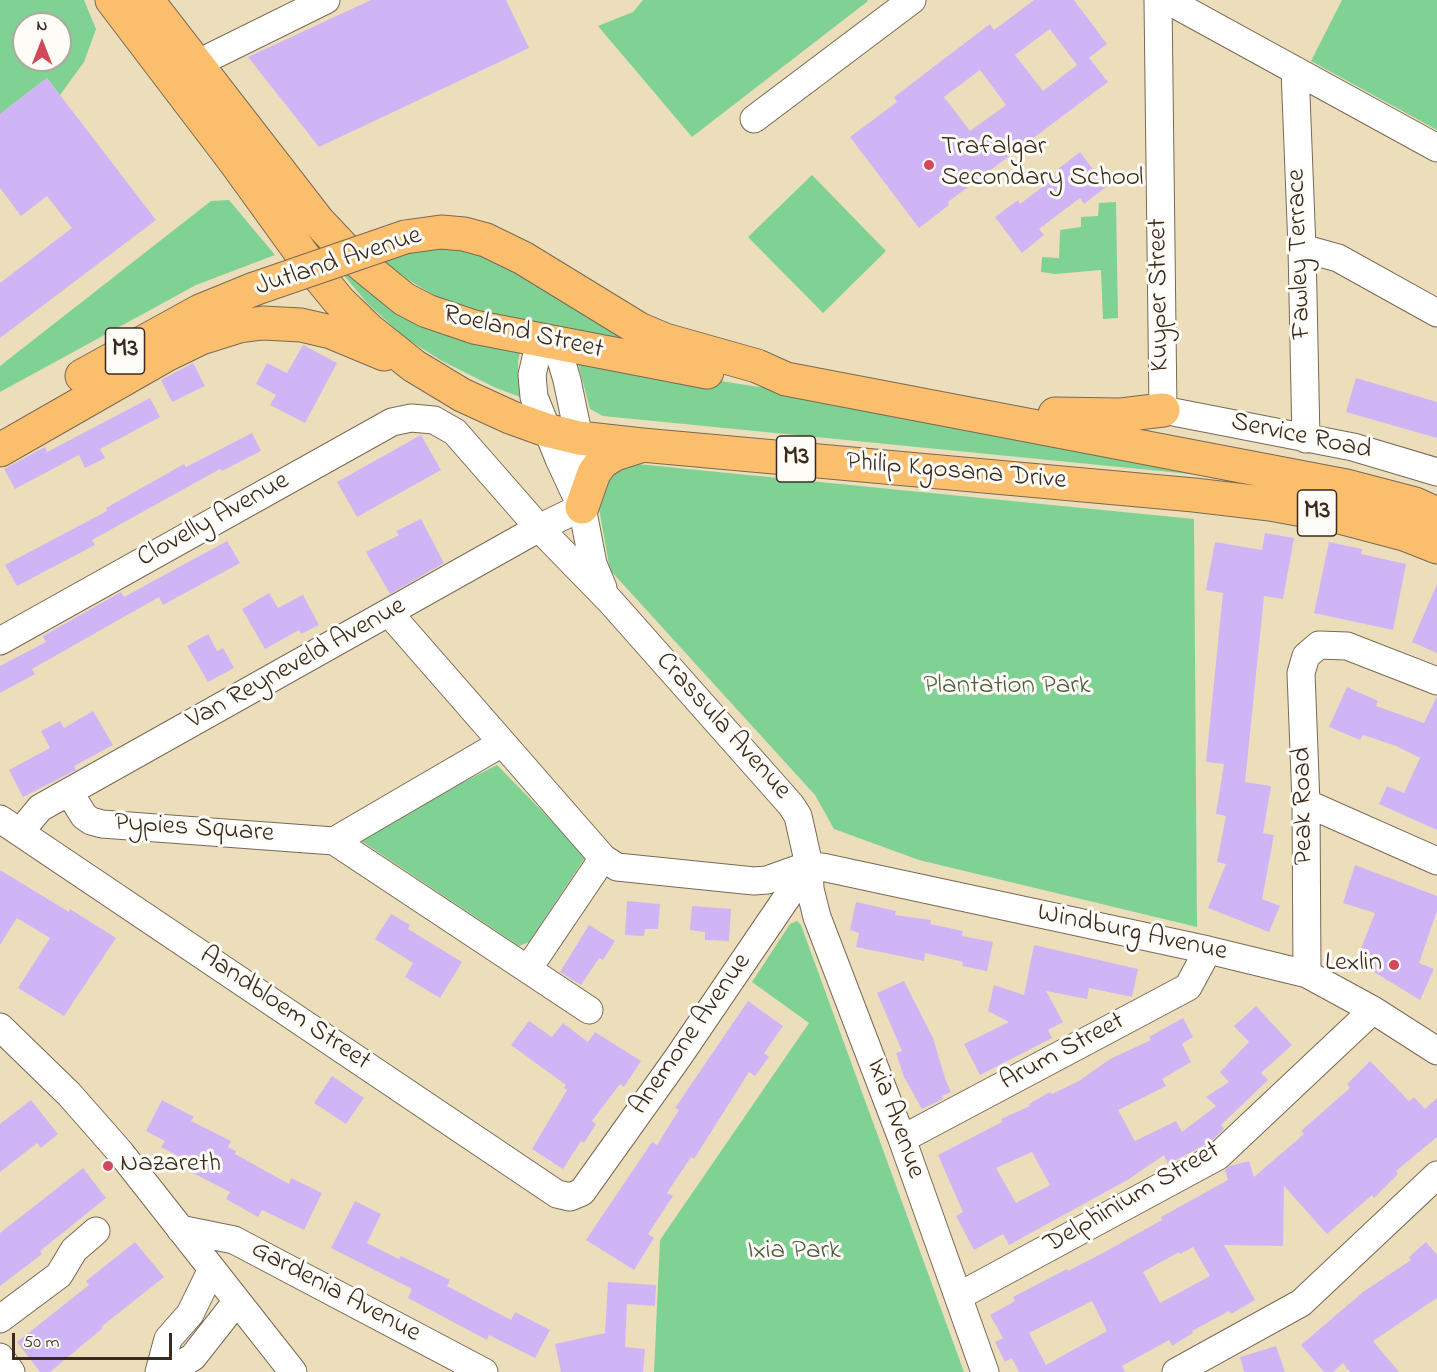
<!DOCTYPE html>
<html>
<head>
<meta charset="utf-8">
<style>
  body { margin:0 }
  #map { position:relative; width:1437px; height:1372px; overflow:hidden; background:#ecdebb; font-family:"Indie Flower",sans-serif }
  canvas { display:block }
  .north { position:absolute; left:12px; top:12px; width:60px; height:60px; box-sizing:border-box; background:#fdfcf7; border:2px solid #afa8a0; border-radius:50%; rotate:0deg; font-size:16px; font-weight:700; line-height:24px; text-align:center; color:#3b2a1e }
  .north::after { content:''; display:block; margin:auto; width:21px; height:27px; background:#d1495b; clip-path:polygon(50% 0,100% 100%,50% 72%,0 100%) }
  .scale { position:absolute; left:12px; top:1333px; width:160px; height:27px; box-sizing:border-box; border:3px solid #3b2a1e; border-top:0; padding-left:8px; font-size:18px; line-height:21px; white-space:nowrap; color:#3b2a1e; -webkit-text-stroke:4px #fdfcf7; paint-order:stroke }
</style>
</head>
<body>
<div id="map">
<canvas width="1437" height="1372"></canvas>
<div class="north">N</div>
<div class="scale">50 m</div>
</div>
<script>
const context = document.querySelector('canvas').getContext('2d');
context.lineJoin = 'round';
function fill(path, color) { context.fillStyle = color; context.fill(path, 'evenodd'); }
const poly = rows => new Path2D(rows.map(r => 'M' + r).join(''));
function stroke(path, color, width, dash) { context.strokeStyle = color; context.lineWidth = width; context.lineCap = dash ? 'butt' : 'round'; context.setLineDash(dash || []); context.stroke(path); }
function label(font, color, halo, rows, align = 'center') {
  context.font = font + ' "Indie Flower",sans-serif'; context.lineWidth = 6; context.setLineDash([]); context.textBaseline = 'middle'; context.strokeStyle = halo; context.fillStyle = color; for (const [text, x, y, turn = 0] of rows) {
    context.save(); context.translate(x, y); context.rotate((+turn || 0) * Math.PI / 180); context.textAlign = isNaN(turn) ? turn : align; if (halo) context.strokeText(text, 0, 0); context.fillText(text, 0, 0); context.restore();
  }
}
fill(poly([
  [0,0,84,0,96,29,84,62,60,95,47,78,0,114],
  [24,24,60,24,60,60,24,60],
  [643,0,867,0,868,1,692,137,598,26,633,12],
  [1342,0,1437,0,1437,130,1311,61],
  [812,175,886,251,823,313,748,237],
  [229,200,275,255,196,285,0,392,0,366,211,201],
  [1116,202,1118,318,1103,319,1101,270,1055,274,1041,272,1042,257,1059,258,1060,230,1081,227,1081,217,1098,216,1099,203],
  [420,246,453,246,497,255,622,332,620,338,583,333,470,309,439,298,412,282,382,261],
  [340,271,520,353,518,361,518,376,526,399,496,388,442,361,404,337,368,304],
  [577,359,818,396,1221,477,603,416,590,409],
  [627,463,1194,519,1197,927,919,860,834,829,815,795,610,570,596,492,598,481],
  [497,765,586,856,529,942,519,946,360,840,360,835],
  [797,921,801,925,964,1372,654,1372,660,1240,809,1023,752,982,790,924]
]), '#7fd294');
fill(poly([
  [371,0,506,0,529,48,319,147,248,57],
  [1034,0,1074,0,1107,44,1089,58,1108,82,948,202,949,205,919,228,850,137,897,102,894,97,990,24,994,30],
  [1050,29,1077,65,1043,91,1015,55],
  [980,70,1006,105,970,131,944,97],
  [47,78,156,220,0,338,0,283,72,228,47,196,21,216,0,188,0,114],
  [1080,152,1106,187,1084,204,1080,198,1039,229,1044,235,1022,253,995,217,1018,200,1020,204,1061,173,1058,169],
  [303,345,337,363,305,423,270,405,276,395,256,384,267,363,287,373],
  [193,363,205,386,172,402,161,380],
  [1356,378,1437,402,1437,438,1346,412],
  [150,398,160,417,100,449,105,458,85,468,79,455,15,489,4,469,45,447,47,452],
  [252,433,261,451,222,471,220,469,92,540,95,545,17,586,5,565,107,511,106,508,184,464,186,467],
  [421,435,441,470,357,517,337,482],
  [421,519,444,563,390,594,366,552,399,535,396,531],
  [1265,533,1294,538,1283,599,1264,596,1245,782,1271,786,1263,833,1274,835,1262,899,1280,906,1269,932,1208,908,1226,864,1217,862,1226,816,1216,814,1224,764,1206,762,1223,593,1206,590,1215,542,1262,550],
  [227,541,240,563,163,605,159,597,32,669,35,674,0,693,0,666,46,642,43,636,121,592,124,597],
  [1329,542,1362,549,1361,554,1406,564,1393,630,1314,613],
  [1437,584,1437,653,1412,642],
  [269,593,278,608,303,595,319,625,301,634,299,630,265,649,242,609],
  [208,634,217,651,223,648,234,668,208,682,187,646],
  [1347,687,1378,701,1376,706,1424,723,1437,696,1437,830,1379,804,1387,786,1404,793,1420,758,1396,746,1363,735,1360,740,1329,727],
  [93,711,113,745,74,766,76,770,23,797,9,770,50,748,41,731,60,721,64,728],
  [1355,865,1437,896,1437,911,1419,963,1434,969,1420,1000,1356,961,1375,913,1343,903],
  [0,870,69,912,70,909,116,938,64,1016,18,988,50,938,17,918,0,945],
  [627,901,660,904,658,929,645,929,644,936,625,935],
  [856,902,896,911,895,915,931,920,930,924,963,931,962,936,993,942,987,971,962,966,963,962,925,953,924,961,856,947,859,933,850,930],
  [692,906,731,909,729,941,705,940,705,932,690,930],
  [391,914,410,925,408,929,462,962,440,998,405,977,413,963,375,939],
  [589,925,615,941,603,960,599,958,581,985,560,972],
  [1034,945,1138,969,1132,997,1089,988,1087,999,1046,991,1063,1022,1048,1030,1052,1038,980,1075,964,1044,1009,1022,988,1011,994,985,1024,995],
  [904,981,933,1038,946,1081,951,1092,942,1096,943,1099,922,1109,904,1077,896,1053,902,1051,877,993],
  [748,1001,783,1026,764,1053,769,1057,755,1076,749,1072,694,1159,691,1157,667,1193,673,1196,648,1234,654,1238,634,1270,586,1240,652,1142,657,1145,679,1110,675,1108],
  [1256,1006,1292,1045,1261,1073,1268,1080,1221,1125,1224,1129,1209,1143,1168,1164,1164,1155,1129,1179,1009,1245,1003,1234,974,1250,956,1216,963,1212,938,1155,1002,1122,1001,1119,1030,1106,1029,1104,1050,1092,1052,1094,1079,1081,1110,1059,1151,1040,1149,1037,1183,1018,1193,1037,1182,1044,1191,1062,1162,1079,1166,1086,1118,1110,1135,1141,1176,1121,1182,1132,1216,1106,1206,1097,1229,1082,1220,1072,1249,1042,1234,1026],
  [1032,1152,1050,1185,1016,1203,996,1168],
  [529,1021,552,1037,563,1023,588,1042,595,1032,641,1061,624,1087,620,1084,592,1121,596,1124,584,1143,581,1141,563,1169,532,1149,567,1090,564,1088,566,1085,511,1045],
  [1370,1061,1409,1101,1414,1097,1425,1109,1437,1098,1437,1137,1396,1171,1398,1174,1374,1198,1372,1195,1327,1234,1284,1186,1283,1246,1224,1245,1255,1300,1231,1314,1229,1311,1192,1331,1193,1333,1172,1346,1169,1340,1122,1366,1125,1372,1019,1372,1012,1358,1005,1362,995,1342,1003,1338,990,1315,1015,1301,1013,1297,1067,1269,1068,1271,1101,1254,1162,1220,1161,1217,1228,1180,1225,1170,1230,1166,1249,1161,1254,1177,1304,1134,1301,1131,1350,1088,1347,1084],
  [1193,1247,1210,1276,1160,1303,1143,1272,1179,1252,1180,1254],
  [1092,1301,1107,1331,1046,1365,1029,1333],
  [332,1076,364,1098,346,1124,314,1103],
  [31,1100,58,1134,41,1148,37,1143,0,1172,0,1124],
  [162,1100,194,1117,191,1121,231,1141,228,1147,236,1151,235,1154,289,1184,291,1178,322,1193,304,1230,262,1210,258,1217,226,1199,230,1192,185,1169,189,1162,161,1147,165,1141,146,1131],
  [83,1168,106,1198,40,1251,42,1254,0,1286,0,1233],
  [355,1201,381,1214,367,1243,399,1259,401,1256,450,1280,447,1286,511,1320,515,1312,550,1330,535,1358,489,1335,487,1340,408,1298,412,1289,331,1248],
  [135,1242,164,1277,101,1327,103,1328,50,1372,40,1372,17,1342,89,1285,86,1281],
  [1426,1242,1437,1255,1437,1298,1373,1341,1399,1372,1350,1372,1343,1363,1333,1372,1324,1372,1301,1345,1363,1292,1411,1260,1409,1257],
  [608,1282,656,1285,655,1306,627,1304,625,1347,645,1349,643,1372,561,1372,555,1344,605,1333],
  [1276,1346,1285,1372,1244,1372,1240,1357]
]), '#d0b5f6');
const minor = poly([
  [1158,0,1163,410,1353,447,1437,472],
  [1167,0,1437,148],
  [1295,70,1302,248,1306,439],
  [180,72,326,0],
  [754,119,912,0],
  [1302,248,1338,258,1437,313],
  [540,341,532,375,534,397,559,459,578,500],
  [556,343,567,380,579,438,582,507,593,564,603,588],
  [389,613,603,858,617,867,754,881,767,880,809,865,822,867,1208,950,1307,974,1373,1010,1437,1051],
  [0,641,392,422,411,418,434,420,455,432,539,528,611,602,791,805,798,816,809,865,810,889,817,917,902,1139,985,1372],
  [69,792,84,816,91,821,102,824,334,841,589,1010],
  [1306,803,1437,861],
  [0,819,557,1194,570,1197,582,1192,679,1056,809,865],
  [21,831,40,808,539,528,582,507],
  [334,841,502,743],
  [528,969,603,858],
  [1307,974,1306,803,1301,673,1306,656,1319,645,1347,646,1437,681],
  [0,1027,69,1094,120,1152,293,1372],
  [902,1139,1188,987,1208,950],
  [180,1229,234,1240,484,1372],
  [959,1296,1218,1156,1373,1010],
  [0,1319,59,1275,74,1250,96,1231],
  [0,1357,11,1372],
  [159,1372,168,1339,190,1314,212,1269],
  [168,1372,193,1357,237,1301],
  [1176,1372,1301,1303,1437,1175]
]);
const major = poly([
  [112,0,236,163,312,268,339,301,370,331,414,366,462,395,510,417,546,430,579,438,642,445,1194,495,1270,504,1336,516,1404,534,1437,547],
  [147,0,318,221,350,255,404,299,427,311,474,327,707,372],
  [405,237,441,232,464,234,486,240,523,258,639,329,665,340,757,366,786,379,1346,486,1415,504,1437,514],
  [82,376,200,311,254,289],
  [1055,414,1121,415,1163,410],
  [0,450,166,355,201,338,239,326,263,323,301,325,331,332,384,354],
  [582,507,594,473,602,462,615,454,640,446]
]);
stroke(minor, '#796955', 29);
stroke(major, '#796955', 35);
stroke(minor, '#fff', 27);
stroke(major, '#fabe6d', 33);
const majorBridge = poly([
  [254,289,405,237]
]);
stroke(majorBridge, '#796955', 35, []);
stroke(majorBridge, '#fabe6d', 33);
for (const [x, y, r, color] of [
  [929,165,6,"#d1495b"],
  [1394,965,6,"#d1495b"],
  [108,1166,6,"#d1495b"]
]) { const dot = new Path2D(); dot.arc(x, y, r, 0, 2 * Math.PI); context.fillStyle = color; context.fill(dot); stroke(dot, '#fdfcf7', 2); }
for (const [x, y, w] of [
  [125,351,39],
  [796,459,39],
  [1317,513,39]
]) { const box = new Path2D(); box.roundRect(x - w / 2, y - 23, w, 46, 4.5); context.fillStyle = '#fdfcf7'; context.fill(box); stroke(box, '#3b2a1e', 1.5); }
label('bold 26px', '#3b2a1e', null, [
  ["M3",125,351],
  ["M3",796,459],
  ["M3",1317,513]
]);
label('27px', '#3b2a1e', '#fdfcf7', [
  ["Trafalgar",941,149],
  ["Secondary School",941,180],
  ["Lexlin",1382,965,"right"],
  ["Nazareth",120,1166]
], 'left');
label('27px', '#3b2a1e', '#fdfcf7', [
  ["Fawley Terrace",1301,254,-92],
  ["Jutland Avenue",339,263,-18],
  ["Kuyper Street",1161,295,-91],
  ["Roeland Street",523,334,13],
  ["Service Road",1301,438,12],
  ["Philip Kgosana Drive",956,473,5],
  ["Clovelly Avenue",214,521,-29],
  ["Van Reyneveld Avenue",297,665,-29],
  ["Crassula Avenue",722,727,48],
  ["Peak Road",1305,806,-91],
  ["Pypies Square",194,830,4],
  ["Windburg Avenue",1132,934,12],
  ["Aandbloem Street",284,1010,34],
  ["Anemone Avenue",692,1035,-55],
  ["Arum Street",1063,1053,-28],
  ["Ixia Avenue",894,1119,70],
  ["Delphinium Street",1133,1199,-30],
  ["Gardenia Avenue",335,1293,28]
]);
label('27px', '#4f5c41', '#fdfcf7', [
  ["Plantation Park",1007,688],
  ["Ixia Park",794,1253]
]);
</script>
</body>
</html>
